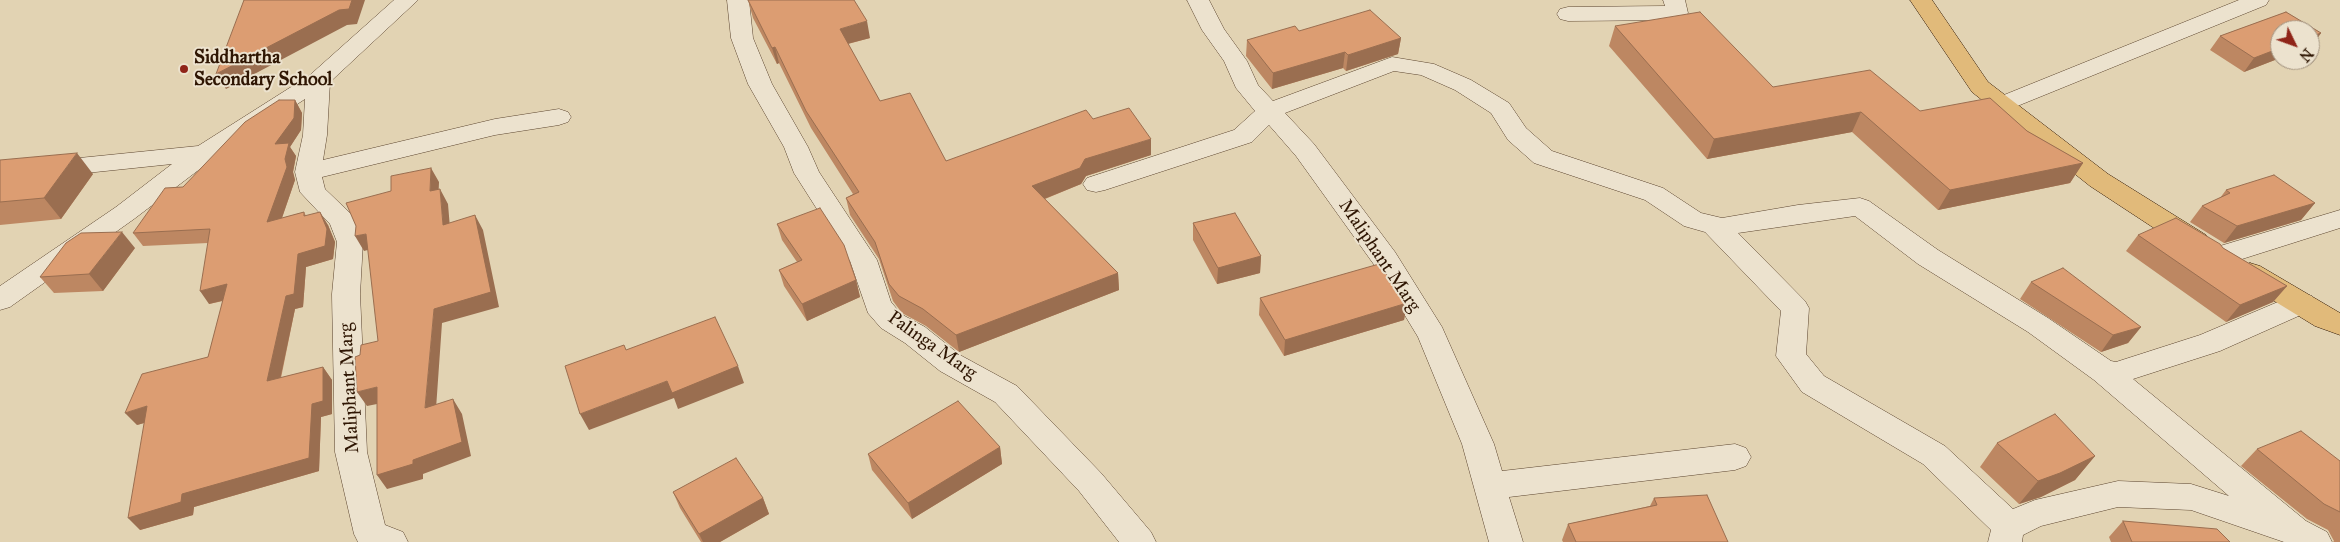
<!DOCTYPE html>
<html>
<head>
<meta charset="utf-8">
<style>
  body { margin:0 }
  #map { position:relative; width:2340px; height:542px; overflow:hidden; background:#e2d3b3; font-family:"IM FELL Great Primer",serif }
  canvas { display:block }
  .north { position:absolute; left:2270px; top:20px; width:50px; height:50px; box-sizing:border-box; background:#ece2ce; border:1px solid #a0907d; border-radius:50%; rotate:132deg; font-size:14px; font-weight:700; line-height:20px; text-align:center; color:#2f1603 }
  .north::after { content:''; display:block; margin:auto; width:18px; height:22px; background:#8f2418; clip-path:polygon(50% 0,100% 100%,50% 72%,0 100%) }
</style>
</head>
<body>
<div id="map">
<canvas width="2340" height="542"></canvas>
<div class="north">N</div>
</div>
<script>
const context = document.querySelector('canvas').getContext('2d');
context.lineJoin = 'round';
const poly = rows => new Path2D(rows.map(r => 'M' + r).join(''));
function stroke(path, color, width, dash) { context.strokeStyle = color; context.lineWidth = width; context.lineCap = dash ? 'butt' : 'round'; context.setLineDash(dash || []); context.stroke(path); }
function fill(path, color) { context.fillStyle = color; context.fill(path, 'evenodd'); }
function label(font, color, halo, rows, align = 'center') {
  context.font = font + ' "IM FELL Great Primer",serif'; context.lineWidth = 4; context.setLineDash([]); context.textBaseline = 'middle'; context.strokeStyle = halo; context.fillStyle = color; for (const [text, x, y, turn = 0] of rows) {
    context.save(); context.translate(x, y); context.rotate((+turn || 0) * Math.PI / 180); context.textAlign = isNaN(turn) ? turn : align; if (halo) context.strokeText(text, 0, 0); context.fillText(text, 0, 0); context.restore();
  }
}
const minor = poly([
  [394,0,418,0,330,82,327,135,323,160,495,119,559,109,568,112,571,117,568,122,559,125,495,135,322,177,325,189,351,214,363,242,360,294,367,452,385,525,403,532,408,542,358,542,354,534,335,452,332,294,337,242,330,224,300,192,295,172,303,135,305,99,213,159,134,219,10,307,0,310,0,286,116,207,172,164,0,182,0,166,198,146,310,75,394,0],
  [727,0,749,0,753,38,772,84,808,147,819,172,877,260,891,302,901,314,925,327,960,355,1017,386,1101,473,1151,532,1156,542,1119,542,1079,491,995,402,940,371,905,343,881,328,868,313,850,261,794,173,784,147,748,84,731,38,727,0],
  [1187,0,1209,0,1224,29,1247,61,1258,85,1273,101,1392,57,1434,64,1471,80,1509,103,1526,128,1552,151,1663,188,1701,213,1722,218,1798,205,1860,198,1869,201,1938,250,2048,318,2111,361,2116,362,2200,335,2292,296,2302,293,2312,296,2316,303,2312,310,2220,351,2133,379,2306,521,2327,532,2332,542,2284,542,2191,510,2118,507,2041,526,2023,535,2022,542,1988,542,1991,530,1923,464,1802,392,1776,356,1781,311,1705,232,1684,226,1645,200,1534,163,1508,140,1491,113,1455,90,1421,75,1394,71,1285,113,1314,144,1395,252,1442,327,1494,444,1502,471,1735,444,1746,448,1751,457,1746,466,1735,470,1509,497,1523,542,1489,542,1462,444,1418,337,1375,266,1296,156,1269,125,1252,142,1105,190,1096,192,1087,190,1083,184,1087,178,1234,130,1255,111,1236,88,1224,61,1202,30,1187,0],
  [1855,216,1918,264,2028,332,2094,380,2229,496,2191,484,2118,481,2035,500,2013,509,1945,446,1824,376,1806,354,1809,308,1805,301,1738,233,1855,216],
  [1663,0,1685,0,1688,13,1685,18,1677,20,1568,21,1560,19,1557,14,1560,9,1568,7,1665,6,1663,0],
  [2239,0,2269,0,2266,5,2010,109,2002,111,1994,109,1990,104,1994,99,2239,0],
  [2340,210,2340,228,2220,266,2210,263,2206,256,2210,249,2340,210]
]);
const major = poly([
  [1910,0,1932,0,1988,82,2108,174,2206,235,2209,242,2206,249,2196,251,2186,249,2090,186,1972,92,1910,0],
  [2250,263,2260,266,2340,313,2340,335,2315,326,2240,280,2236,273,2240,266,2250,263]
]);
stroke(minor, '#5c452f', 1);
stroke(major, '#2f1603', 1);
fill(minor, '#ece2ce');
fill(major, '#e1ba7a');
fill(poly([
  [748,0,870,38,848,44,880,101,946,161,1093,119,1151,155,1086,176,1081,184,1045,199,1118,273,1119,290,959,352,926,326,902,313,893,301,879,259,850,215,846,198,853,194,811,128,779,63,777,64,753,18],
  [2286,12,2321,33,2311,47,2310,47,2310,30,2280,30,2280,58,2244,72,2210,50,2220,36],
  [1615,26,1773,87,1920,111,2027,131,2083,163,2070,183,1938,210,1852,132,1707,159,1609,46],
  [1299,31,1401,38,1398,54,1346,71,1343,68,1272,89,1246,56,1247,40],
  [295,100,302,113,301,130,290,147,296,156,293,172,295,180,282,218,304,212,306,216,328,225,335,242,333,259,306,267,303,307,295,309,281,378,323,367,332,380,332,414,321,417,319,471,194,507,193,515,140,530,144,423,137,425,208,357,223,301,209,304,208,243,143,246,133,233,183,187],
  [0,160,93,174,61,219,0,225],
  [2226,190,2315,203,2301,220,2224,243,2190,222,2202,206,2220,198],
  [1193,223,1261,256,1260,273,1217,284,1193,240],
  [777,224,856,280,860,297,807,321,784,286,779,270,797,262,782,240],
  [2138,235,2223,248,2287,286,2273,302,2226,322,2126,251],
  [135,248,103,291,54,293,40,277],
  [2031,282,2141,327,2128,343,2101,352,2020,299],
  [1260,298,1407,303,1404,320,1284,356,1259,315],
  [1997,443,2095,456,2075,480,2041,497,2019,504,1980,467],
  [1000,447,1002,464,912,519,872,470,868,454],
  [2257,449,2340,461,2340,542,2333,542,2334,541,2328,530,2307,519,2241,466],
  [673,492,763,498,769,514,720,542,701,542,680,508],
  [1654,498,1728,542,1563,542,1562,540,1568,524,1650,506],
  [2123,521,2230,542,2111,542,2109,537]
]), '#bd8762');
fill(poly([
  [352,0,365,0,357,24,347,25,226,89,216,74],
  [867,21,870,38,843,45,840,29],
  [2321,33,2311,47,2310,47,2310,37],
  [1401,38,1398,54,1346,71,1348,55],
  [775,47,779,63,777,64,772,48],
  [2280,48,2280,58,2244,72,2254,58],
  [1345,52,1343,68,1272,89,1273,73],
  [295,100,302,113,301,130,290,147,296,156,293,172,295,180,276,235,267,222,275,144],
  [1861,112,1852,132,1707,159,1714,139],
  [1151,139,1151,155,1086,176,1081,184,1034,203,1032,186,1085,159],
  [77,153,93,174,61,219,44,198],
  [2083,163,2070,183,1938,210,1950,190],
  [431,168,439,182,438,206,430,191],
  [440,189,448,204,451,240,443,225],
  [2315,203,2301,220,2224,243,2237,226],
  [320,212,328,225,335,242,333,259,306,267,303,307,295,309,277,394,267,381,286,296,298,254],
  [475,215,483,230,499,307,442,323,435,423,425,408,434,309],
  [122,232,135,248,103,291,89,274],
  [366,234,375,248,364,251,355,236],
  [1261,256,1260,273,1217,284,1218,268],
  [1118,273,1119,290,959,352,956,335],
  [856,280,860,297,807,321,802,304],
  [227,284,237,297,209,304,200,291],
  [2287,286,2273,302,2226,322,2240,305],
  [1407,303,1404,320,1284,356,1285,340],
  [2141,327,2128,343,2101,352,2113,335],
  [738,366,744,383,678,409,674,398,589,430,580,414,667,381],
  [323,367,332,380,332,414,321,417,319,471,194,507,193,515,140,530,128,518,182,494],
  [377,387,387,402,367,406,357,392],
  [453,399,462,414,471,456,423,474,423,479,387,489,377,475,413,460],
  [147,406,158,419,137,425,125,413],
  [1000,447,1002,464,912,519,908,503],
  [2095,456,2075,480,2041,497,2019,504,2038,481],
  [763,498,769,514,720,542,703,542,699,534]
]), '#9a6e50');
const building = poly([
  [244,0,352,0,349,9,339,10,216,74,244,0],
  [748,0,854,0,867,21,840,29,880,101,910,93,946,161,1086,110,1093,119,1129,108,1151,139,1085,159,1080,168,1032,186,1118,273,956,335,923,309,899,296,889,284,875,242,846,198,859,192,806,111,775,47,772,48,748,0],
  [1370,10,1401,38,1348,55,1345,52,1273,73,1247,40,1295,26,1299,31,1370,10],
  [1700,12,1773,87,1870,70,1920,111,1990,98,2027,131,2083,163,1950,190,1861,112,1714,139,1615,26,1700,12],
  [2286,12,2321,33,2310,37,2310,30,2280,30,2280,48,2254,58,2220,36,2286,12],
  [279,100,295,100,294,118,275,144,289,143,285,159,287,167,267,222,304,212,304,216,320,212,327,229,325,246,298,254,294,294,286,296,267,381,323,367,323,401,312,404,309,458,182,494,181,502,128,518,147,406,125,413,142,374,208,357,227,284,200,291,210,229,133,233,165,188,183,187,245,122,279,100],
  [77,153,44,198,0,202,0,160,77,153],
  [431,168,430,191,440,189,443,225,475,215,491,292,434,309,425,408,453,399,462,442,413,460,413,464,377,475,377,387,357,392,355,357,360,355,361,345,378,341,366,234,355,236,356,226,346,203,391,191,391,176,431,168],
  [2274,175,2315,203,2237,226,2202,206,2230,193,2226,190,2274,175],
  [820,208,844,245,856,280,802,304,779,270,802,260,777,224,820,208],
  [1235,213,1261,256,1218,268,1193,223,1235,213],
  [2176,218,2220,244,2223,248,2287,286,2240,305,2138,235,2176,218],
  [122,232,89,274,40,277,66,243,81,233,122,232],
  [1379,264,1407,303,1285,340,1260,298,1379,264],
  [2063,268,2141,327,2113,335,2031,282,2063,268],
  [715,317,738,366,672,393,667,381,580,414,565,366,624,345,626,350,715,317],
  [958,401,1000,447,908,503,868,454,958,401],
  [2055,414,2095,456,2060,473,2038,481,1997,443,2055,414],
  [2301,431,2340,461,2340,512,2324,504,2257,449,2301,431],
  [736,458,763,498,699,534,673,492,736,458],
  [1707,495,1728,542,1576,542,1568,524,1657,505,1654,498,1707,495],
  [2123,521,2217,529,2230,542,2132,542,2123,521]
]);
fill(building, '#dc9d72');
stroke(building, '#9a6e50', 1);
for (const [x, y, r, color] of [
  [184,69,5,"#8f2418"]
]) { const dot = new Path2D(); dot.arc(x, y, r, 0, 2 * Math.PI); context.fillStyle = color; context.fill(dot); stroke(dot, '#ece2ce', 2); }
label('bold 19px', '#2f1603', '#ece2ce', [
  ["Siddhartha",194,58],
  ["Secondary School",194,80]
], 'left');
label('19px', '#2f1603', '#ece2ce', [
  ["Maliphant Marg",1379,256,56],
  ["Palinga Marg",932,346,35],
  ["Maliphant Marg",350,388,-93]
]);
</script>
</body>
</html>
